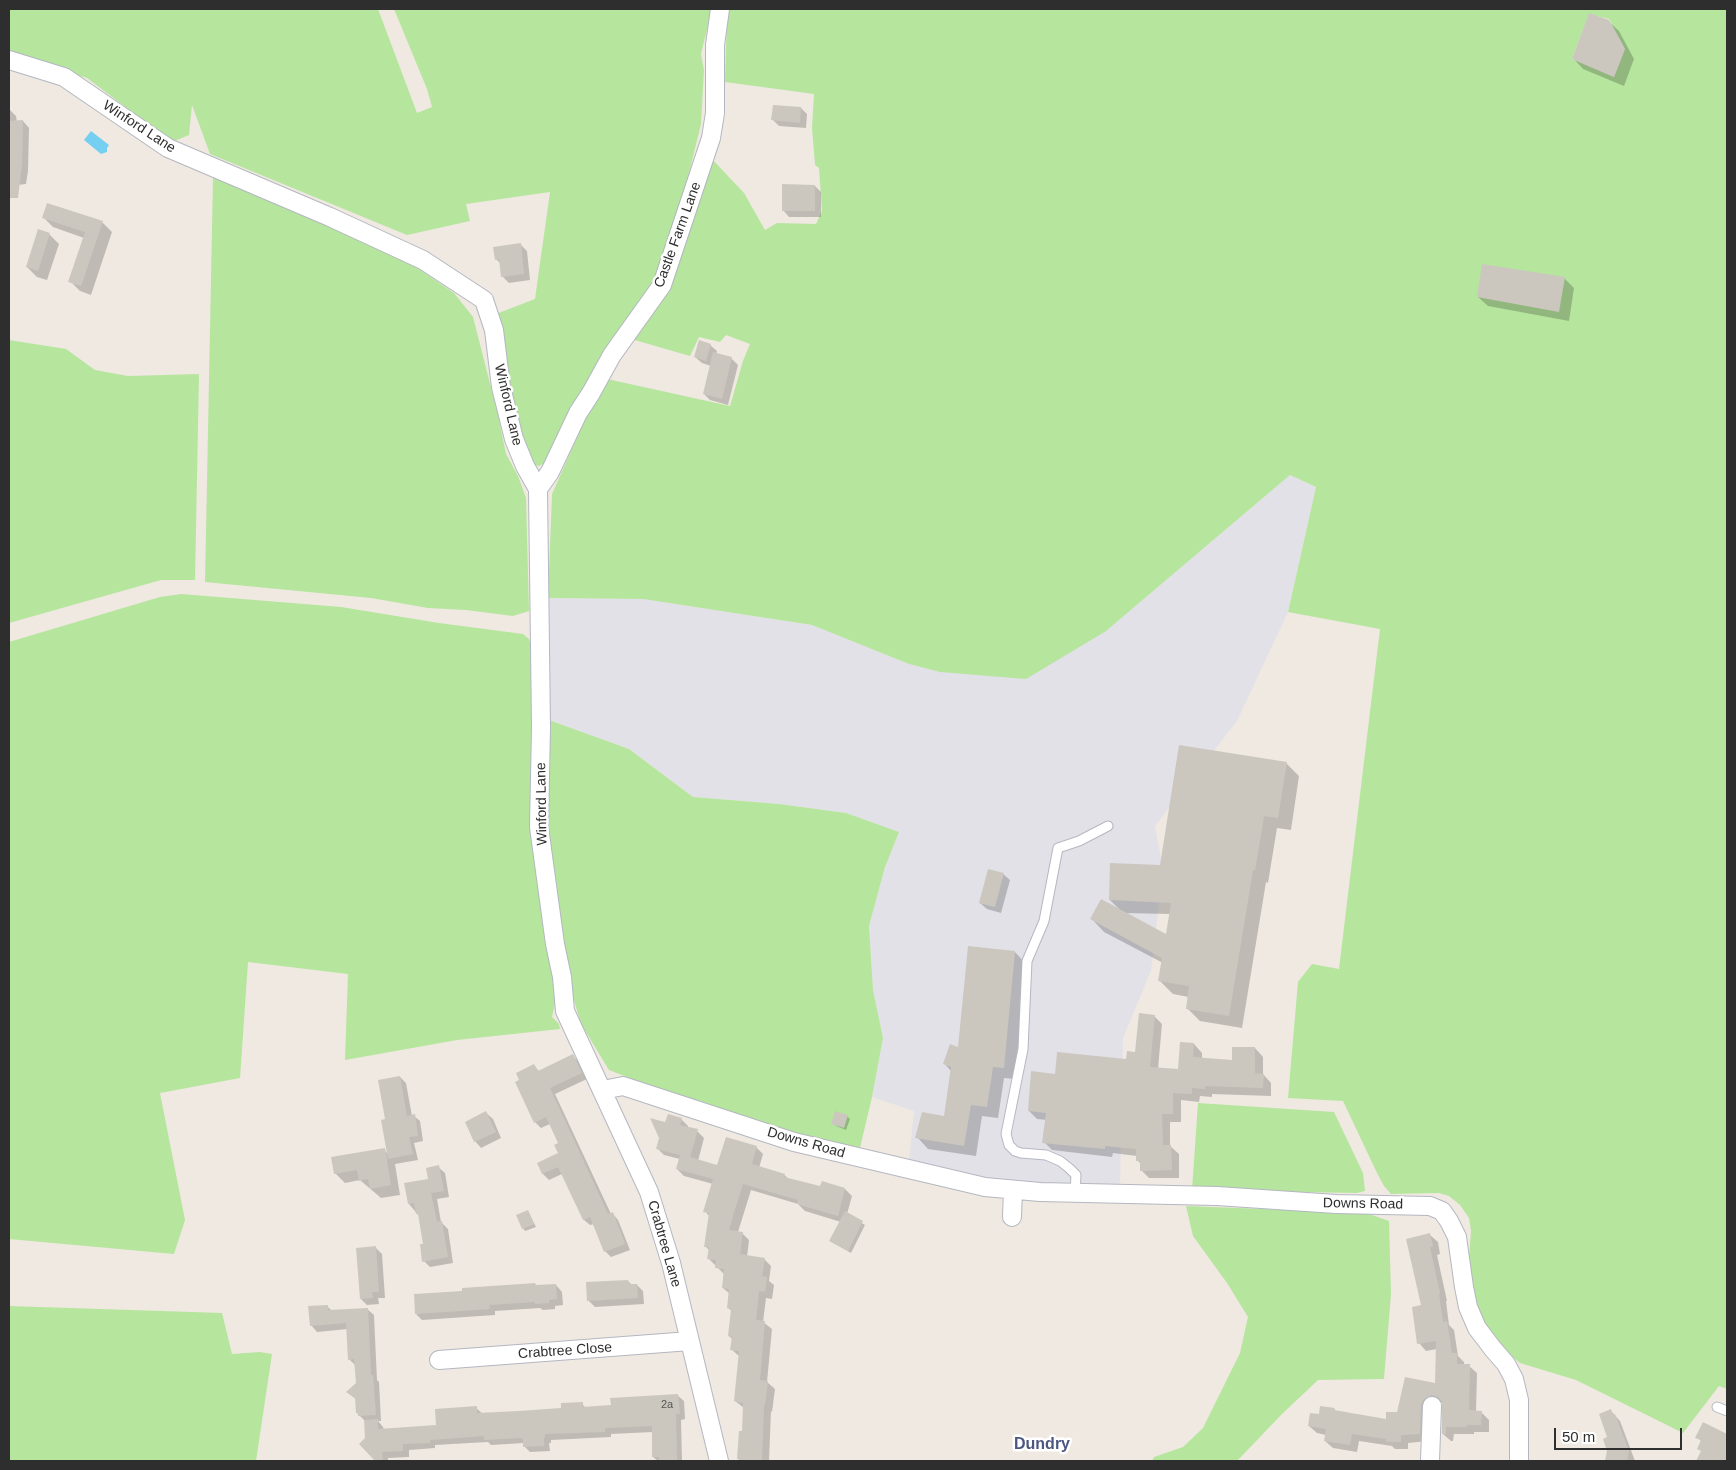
<!DOCTYPE html>
<html>
<head>
<meta charset="utf-8">
<style>
  body { margin:0 }
  #map { position:relative; width:1736px; height:1470px; overflow:hidden; background:#efe9e1; font-family:Arial,sans-serif }
  canvas { display:block }
  .frame { position:absolute; inset:0; border:10px solid #2e2e2e; pointer-events:none }
  .scale { position:absolute; left:1554px; top:1428px; width:128px; height:22px; box-sizing:border-box; border:2px solid #2e2e2e; border-top:0; padding-left:6px; font-size:15px; line-height:18px; white-space:nowrap; color:#2e2e2e; -webkit-text-stroke:4px #fff; paint-order:stroke }
</style>
</head>
<body>
<div id="map">
<canvas width="1736" height="1470"></canvas>
<div class="frame"></div>
<div class="scale">50 m</div>
</div>
<script>
const context = document.querySelector('canvas').getContext('2d');
context.lineJoin = 'round';
function fill(path, color) { context.fillStyle = color; context.fill(path, 'evenodd'); }
const poly = rows => new Path2D(rows.map(r => 'M' + r).join(''));
function stroke(path, color, width, dash) { context.strokeStyle = color; context.lineWidth = width; context.lineCap = dash ? 'butt' : 'round'; context.setLineDash(dash || []); context.stroke(path); }
function label(font, color, halo, rows, align = 'center') {
  context.font = font + ' Arial,sans-serif'; context.lineWidth = 5; context.setLineDash([]); context.textBaseline = 'middle'; context.strokeStyle = halo; context.fillStyle = color; for (const [text, x, y, turn = 0] of rows) {
    context.save(); context.translate(x, y); context.rotate((+turn || 0) * Math.PI / 180); context.textAlign = isNaN(turn) ? turn : align; if (halo) context.strokeText(text, 0, 0); context.fillText(text, 0, 0); context.restore();
  }
}
fill(poly([
  [1290,475,1316,487,1288,612,1237,721,1155,826,1163,869,1151,971,1123,1038,1120,1188,987,1179,909,1161,914,1111,872,1097,883,1038,873,990,869,926,885,867,899,832,846,813,779,804,693,797,629,749,549,720,548,598,643,599,812,625,909,664,940,672,1106,631]
]), '#e3e1e8');
fill(poly([
  [9,9,378,9,417,113,432,107,427,89,394,9,712,9,701,54,704,70,701,124,689,173,656,283,546,462,539,466,530,464,512,410,496,314,535,299,550,192,466,204,470,221,407,235,210,154,192,105,189,135,172,142,87,78,9,54],
  [729,9,1727,9,1727,1389,1719,1386,1683,1433,1576,1380,1520,1363,1505,1351,1490,1331,1475,1305,1470,1288,1469,1258,1471,1231,1469,1218,1460,1205,1449,1196,1439,1193,1391,1194,1384,1186,1377,1173,1343,1101,1288,1098,1298,982,1312,964,1339,969,1380,629,1288,612,1316,487,1290,475,1106,631,1026,679,940,672,909,664,812,625,643,599,548,598,552,494,592,404,607,379,730,406,743,361,750,344,726,335,720,342,699,337,690,356,631,339,663,300,711,158,744,193,765,230,777,223,816,224,822,211,819,168,815,165,812,128,814,94,725,82,727,16],
  [1589,14,1609,19,1625,49,1614,77,1572,59],
  [213,178,221,178,348,232,407,261,454,293,473,317,498,415,506,454,518,476,526,498,529,611,513,616,466,610,428,608,371,598,205,582],
  [9,340,66,349,95,370,128,376,199,374,195,580,161,580,9,623],
  [181,594,341,607,439,623,523,634,529,639,533,652,556,977,556,999,552,1017,559,1024,560,1029,457,1040,345,1060,348,974,248,962,240,1078,160,1093,185,1220,174,1254,9,1239,9,642,160,597],
  [549,720,629,749,693,797,779,804,846,813,899,832,885,867,869,926,873,990,883,1038,872,1097,859,1152,686,1100,609,1070,581,1024,571,990,550,861,547,825],
  [1198,1103,1334,1112,1363,1173,1365,1191,1357,1193,1192,1190],
  [1186,1206,1366,1213,1389,1221,1391,1294,1384,1379,1318,1380,1282,1414,1237,1461,1152,1461,1154,1457,1183,1447,1203,1428,1240,1353,1248,1317,1227,1283,1193,1236],
  [9,1306,222,1313,232,1354,260,1352,272,1354,256,1461,9,1461]
]), '#b6e59e');
fill(poly([
  [91,131,109,145,107,148,107,152,101,154,84,140]
]), '#75cff0');
fill(poly([
  [1608,21,1619,31,1634,59,1624,86,1583,69,1574,59],
  [801,108,807,114,806,128,779,126,773,120],
  [9,109,16,116,17,122,23,121,29,128,28,171,26,184,9,186],
  [815,186,821,192,821,217,789,217,783,210],
  [43,217,102,222,112,232,91,295,80,291,70,281,84,238,53,227],
  [49,234,59,244,47,280,37,277,27,267],
  [521,245,527,251,530,280,509,283,502,276,501,264,496,259],
  [1564,278,1574,288,1569,321,1488,306,1478,297],
  [710,345,717,351,716,354,731,358,738,365,728,405,710,400,704,394,711,366,702,363,695,357],
  [1286,763,1299,776,1291,830,1277,828,1268,883,1266,882,1242,1028,1200,1021,1187,1008,1189,997,1173,994,1160,981,1163,963,1104,932,1092,919,1121,911,1110,900,1161,866],
  [1123,913,1171,914,1167,936],
  [1003,874,1010,880,1001,913,987,909,980,903],
  [1015,952,1026,964,1015,1079,1004,1078,998,1118,982,1116,976,1156,928,1149,917,1137,945,1118,951,1071,944,1063,959,1049],
  [1154,1016,1162,1024,1158,1069,1179,1071,1181,1043,1194,1044,1202,1053,1202,1059,1233,1061,1255,1048,1263,1057,1263,1074,1271,1083,1271,1096,1212,1094,1212,1097,1200,1096,1199,1102,1181,1100,1181,1122,1170,1122,1170,1146,1179,1154,1179,1178,1149,1178,1141,1170,1141,1164,1137,1160,1137,1156,1113,1153,1112,1157,1052,1150,1044,1142,1047,1120,1037,1119,1029,1111,1056,1075,1128,1061,1137,1053],
  [573,1056,579,1062,587,1079,555,1094,611,1214,613,1214,618,1220,630,1250,611,1257,605,1251,594,1224,590,1225,584,1220,562,1174,549,1180,543,1174,538,1163,560,1154,560,1144,550,1124,541,1128,535,1122,534,1066,540,1072],
  [400,1077,406,1083,412,1116,414,1116,420,1121,423,1141,414,1143,418,1160,395,1164,400,1195,381,1198,360,1180,345,1183,335,1173,384,1150,388,1154,387,1120],
  [486,1113,493,1119,501,1138,481,1148,475,1141],
  [847,1116,850,1119,846,1130,836,1126,833,1123],
  [681,1119,688,1126,688,1128,697,1131,704,1138,698,1161,718,1166,756,1147,763,1154,759,1168,784,1175,789,1179,821,1188,845,1189,852,1196,847,1214,865,1225,851,1253,830,1241,841,1222,805,1211,798,1204,751,1190,738,1232,742,1233,749,1240,747,1257,764,1259,771,1266,769,1281,774,1285,772,1299,766,1298,763,1322,772,1329,767,1382,775,1389,772,1412,771,1411,769,1461,739,1461,738,1452,743,1433,744,1408,735,1401,739,1356,731,1349,733,1340,729,1336,732,1311,728,1308,730,1294,723,1288,724,1274,709,1259,710,1251,705,1246,710,1217,705,1211,713,1184,684,1176,677,1169,680,1159,664,1155,657,1148,666,1124],
  [438,1167,445,1173,449,1197,437,1199,441,1222,448,1229,453,1263,430,1267,424,1261,425,1245,420,1217,409,1204],
  [528,1211,536,1227,525,1231,523,1228],
  [1430,1235,1438,1242,1440,1254,1437,1255,1447,1301,1446,1301,1449,1325,1454,1330,1458,1356,1464,1362,1464,1365,1469,1366,1477,1373,1476,1412,1481,1412,1489,1420,1489,1432,1474,1432,1474,1434,1454,1434,1453,1441,1451,1441,1443,1434,1443,1403,1440,1402,1431,1408,1428,1441,1408,1443,1408,1449,1395,1449,1392,1446,1359,1441,1357,1452,1333,1448,1325,1441,1326,1435,1317,1433,1309,1426,1320,1416,1334,1409,1337,1412,1387,1420,1436,1385,1437,1349,1426,1351,1419,1343],
  [376,1248,382,1254,385,1298,378,1298,379,1304,367,1305,361,1299],
  [628,1281,632,1285,637,1285,643,1291,644,1304,595,1307,588,1300],
  [556,1285,562,1292,563,1305,555,1306,555,1309,543,1310,540,1308,495,1311,495,1315,422,1320,416,1314],
  [327,1306,332,1311,367,1309,374,1315,377,1380,379,1382,381,1421,378,1421,383,1427,384,1430,437,1426,476,1408,483,1414,562,1410,582,1404,586,1408,612,1406,677,1395,684,1401,685,1419,681,1420,682,1461,658,1461,653,1457,653,1432,611,1434,611,1437,551,1440,551,1443,549,1443,550,1451,530,1452,524,1446,524,1443,491,1445,488,1442,435,1445,435,1448,409,1450,409,1457,388,1458,388,1461,377,1461,361,1444,367,1438,365,1421,357,1413,357,1400,347,1392,357,1384,356,1366,349,1359,348,1329,317,1332,311,1325],
  [1611,1411,1620,1421,1635,1461,1612,1461,1604,1439,1609,1438],
  [1703,1424,1727,1435,1727,1461,1698,1461,1702,1452,1702,1442,1697,1437]
]), '#0003');
fill(poly([
  [1589,13,1609,20,1625,49,1614,77,1572,59],
  [773,105,801,107,800,123,771,120],
  [23,120,22,164,18,198,9,198,9,121],
  [782,184,815,185,815,211,782,211],
  [47,203,103,221,81,286,68,282,85,232,42,218],
  [38,229,50,233,38,271,26,267],
  [521,243,524,274,501,277,499,259,495,260,493,247],
  [1482,264,1565,277,1559,312,1477,297],
  [699,340,711,344,706,361,694,357],
  [713,352,732,357,722,399,703,394],
  [1179,745,1287,762,1278,818,1264,816,1255,870,1253,870,1229,1016,1186,1009,1189,986,1158,981,1162,958,1090,919,1101,899,1166,934,1171,903,1109,900,1110,863,1160,865],
  [988,869,1004,873,995,907,979,903],
  [968,946,1015,951,1004,1068,993,1067,987,1107,971,1105,964,1146,915,1138,922,1112,944,1116,951,1067,943,1064,950,1044,958,1047],
  [1139,1013,1155,1015,1150,1067,1178,1069,1180,1042,1194,1043,1193,1057,1232,1060,1232,1047,1255,1047,1255,1073,1264,1074,1263,1088,1205,1086,1205,1089,1192,1088,1192,1094,1173,1093,1173,1114,1162,1114,1163,1145,1171,1145,1172,1170,1140,1171,1140,1161,1136,1161,1136,1149,1105,1146,1105,1149,1042,1143,1046,1113,1028,1111,1031,1071,1055,1074,1057,1052,1126,1059,1127,1051,1135,1052],
  [573,1054,582,1073,550,1088,608,1214,613,1212,625,1244,604,1252,590,1217,583,1220,558,1167,542,1174,537,1163,558,1153,554,1145,558,1143,546,1117,534,1123,515,1082,519,1080,516,1073,534,1064,538,1071],
  [400,1076,407,1116,415,1114,418,1136,409,1137,413,1154,388,1159,381,1120,385,1119,378,1080],
  [486,1111,496,1132,474,1142,465,1122],
  [835,1111,848,1115,844,1128,831,1124],
  [668,1114,682,1118,680,1125,698,1129,690,1157,717,1165,726,1137,757,1146,752,1164,785,1174,784,1177,820,1186,822,1181,845,1188,838,1216,797,1204,798,1200,743,1184,733,1216,729,1230,743,1232,740,1254,765,1258,762,1276,767,1277,765,1292,759,1291,756,1320,765,1321,760,1380,768,1381,765,1405,764,1405,762,1461,740,1461,740,1459,737,1459,739,1431,742,1431,743,1403,734,1401,739,1351,730,1350,732,1337,728,1336,731,1309,727,1308,729,1289,722,1288,724,1269,715,1268,716,1260,707,1259,709,1247,704,1247,709,1213,703,1212,713,1179,676,1169,680,1155,656,1149,659,1138,650,1118,665,1122],
  [385,1148,391,1185,370,1189,368,1179,359,1181,357,1170,334,1174,331,1157],
  [439,1165,444,1191,431,1193,437,1222,442,1221,448,1257,422,1262,420,1244,423,1244,418,1214,416,1214,414,1203,408,1204,404,1183,428,1179,426,1168],
  [528,1210,534,1224,522,1229,516,1215],
  [845,1211,863,1221,848,1251,829,1241],
  [1430,1233,1433,1246,1430,1247,1440,1293,1439,1294,1443,1322,1447,1321,1452,1353,1457,1353,1457,1364,1470,1364,1469,1410,1482,1411,1481,1425,1467,1425,1467,1427,1446,1427,1446,1434,1442,1434,1442,1401,1438,1397,1432,1395,1423,1400,1421,1405,1420,1434,1401,1435,1401,1442,1386,1442,1386,1439,1352,1434,1350,1445,1324,1441,1326,1429,1308,1426,1310,1413,1319,1414,1320,1406,1335,1408,1334,1410,1386,1419,1386,1412,1397,1412,1405,1377,1435,1383,1436,1341,1417,1344,1412,1307,1421,1305,1406,1239],
  [376,1246,379,1292,372,1292,373,1298,360,1299,356,1248],
  [628,1280,629,1284,637,1284,638,1298,587,1301,586,1282],
  [535,1283,536,1285,556,1284,557,1299,549,1300,549,1303,535,1304,535,1302,489,1305,490,1309,415,1314,414,1294,462,1291,462,1288],
  [328,1305,328,1310,368,1308,371,1375,373,1375,376,1415,358,1416,358,1413,356,1413,355,1398,346,1392,356,1383,354,1359,348,1360,346,1323,310,1326,308,1306],
  [678,1394,680,1414,676,1414,677,1461,659,1461,659,1457,652,1457,652,1426,605,1428,605,1432,545,1434,545,1437,544,1437,544,1446,523,1447,523,1439,520,1438,484,1440,484,1436,430,1440,430,1443,403,1444,403,1451,382,1452,383,1461,375,1461,359,1444,365,1438,364,1420,378,1419,378,1429,436,1425,435,1409,477,1406,477,1413,519,1411,561,1408,561,1403,583,1402,583,1407,611,1405,610,1398],
  [1611,1409,1613,1415,1615,1414,1629,1451,1627,1461,1605,1461,1607,1451,1603,1439,1607,1437,1599,1414],
  [1703,1422,1727,1434,1727,1461,1696,1461,1701,1451,1697,1449,1701,1440,1695,1438]
]), '#cbc7bf');
const lane = poly([
  [1075,1193,1076,1175,1069,1168,1060,1161,1046,1155,1021,1153,1015,1151,1009,1145,1006,1134,1023,1049,1027,961,1044,921,1058,848,1079,841,1108,826],
  [1717,1407,1727,1411]
]);
const street = poly([
  [9,60,64,77,168,148,330,217,423,260,484,300,494,330,501,387,514,439,525,466,538,489,541,727,539,827,555,944,562,977,565,1011,649,1192,671,1263,719,1461],
  [538,489,550,472,578,413,591,393,612,355,662,285,711,138,715,113,715,45,720,9],
  [603,1090,623,1086,794,1142,985,1187,1040,1192,1217,1196,1336,1204,1430,1206,1442,1211,1449,1221,1457,1237,1464,1287,1468,1307,1477,1328,1493,1349,1506,1364,1514,1379,1519,1400,1519,1461],
  [1012,1217,1013,1190],
  [439,1360,690,1341],
  [1430,1461,1432,1406]
]);
stroke(lane, '#b4b7c1', 11);
stroke(street, '#b4b7c1', 20);
stroke(lane, '#fff', 9);
stroke(street, '#fff', 18);
label('11px', '#555452', null, [
  ["2a",667,1405]
]);
label('14px', '#2e2e2e', '#fff', [
  ["Winford Lane",139,127,33],
  ["Castle Farm Lane",678,235,-70],
  ["Winford Lane",508,405,77],
  ["Winford Lane",542,804,-91],
  ["Downs Road",806,1143,16],
  ["Downs Road",1363,1204,1],
  ["Crabtree Lane",664,1244,74],
  ["Crabtree Close",565,1351,-4]
]);
label('bold 16px', '#4d5680', '#fff', [
  ["Dundry",1042,1445]
]);
</script>
</body>
</html>
